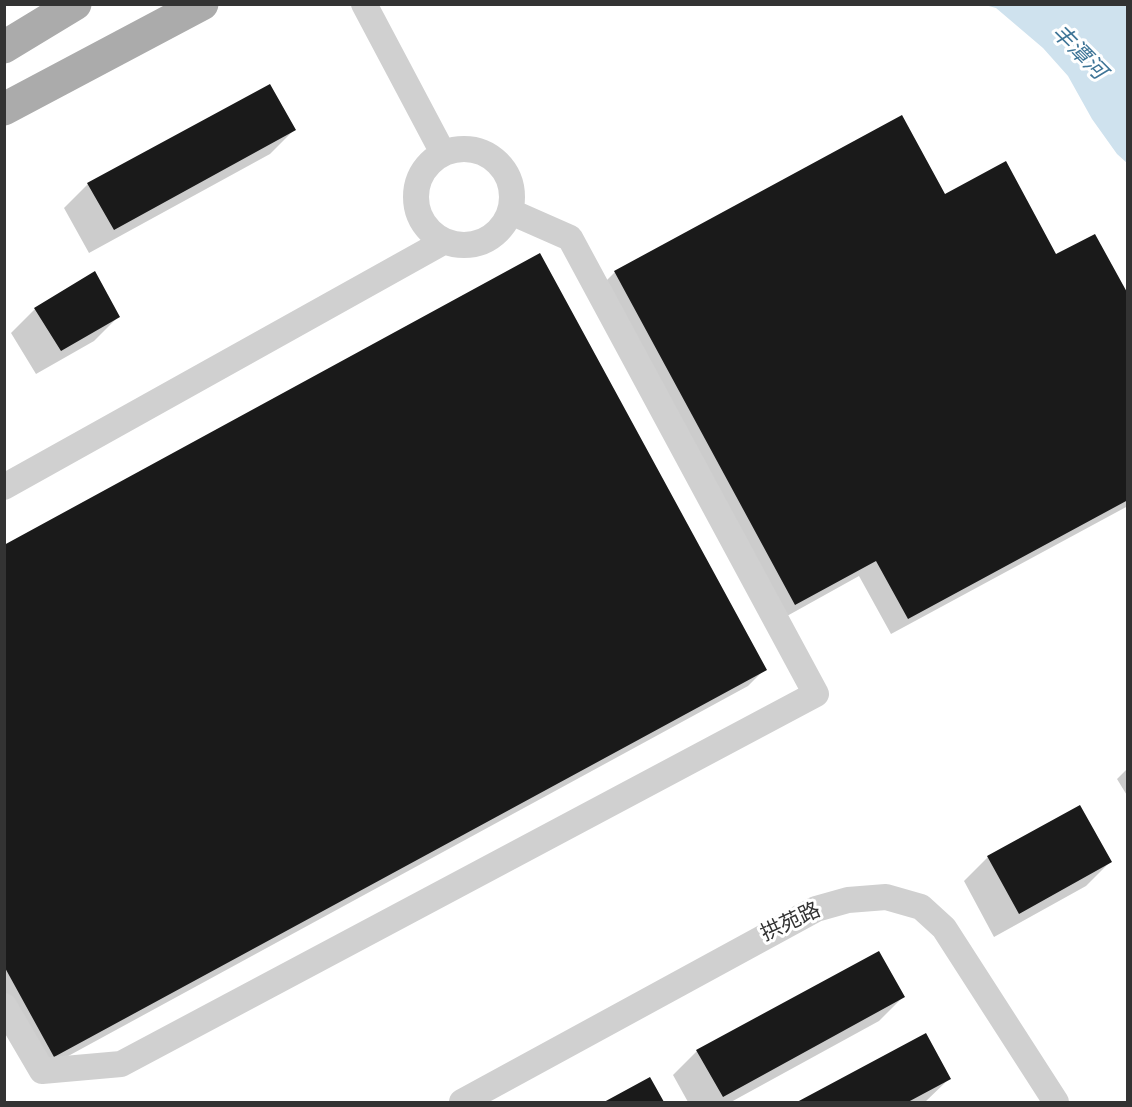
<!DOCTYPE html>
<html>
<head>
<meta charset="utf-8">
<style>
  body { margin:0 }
  #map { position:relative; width:1132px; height:1107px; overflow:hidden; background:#fff; font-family:Poppins,sans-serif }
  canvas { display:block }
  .frame { position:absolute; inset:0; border:6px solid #333; pointer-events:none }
</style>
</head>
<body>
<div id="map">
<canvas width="1132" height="1107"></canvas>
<div class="frame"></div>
</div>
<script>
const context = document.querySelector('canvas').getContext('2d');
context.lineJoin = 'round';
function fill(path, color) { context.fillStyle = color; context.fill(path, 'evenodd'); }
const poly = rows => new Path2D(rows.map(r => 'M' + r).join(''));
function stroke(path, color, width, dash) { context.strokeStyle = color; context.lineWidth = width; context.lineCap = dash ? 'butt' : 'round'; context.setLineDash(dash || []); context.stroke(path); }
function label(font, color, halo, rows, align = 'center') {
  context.font = font + ' Poppins,"Noto Sans SC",sans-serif'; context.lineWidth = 6; context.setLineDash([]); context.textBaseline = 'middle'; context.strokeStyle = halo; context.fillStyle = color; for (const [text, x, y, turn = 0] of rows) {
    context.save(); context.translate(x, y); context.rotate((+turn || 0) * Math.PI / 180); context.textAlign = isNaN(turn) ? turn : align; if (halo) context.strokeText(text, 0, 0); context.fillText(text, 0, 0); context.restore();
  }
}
fill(poly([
  [985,5,1127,5,1127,163,1117,154,1092,119,1068,76,1043,48,996,8]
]), '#cfe2ee');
fill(poly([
  [294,130,270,154,89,253,64,208,88,184],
  [944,196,1128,297,1128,506,891,634,859,576,778,621,598,289,615,272],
  [35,309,118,317,94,341,36,374,11,333],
  [4,547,765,669,748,686,37,1073,4,1013],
  [1128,768,1128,797,1117,779],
  [988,857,1110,862,1086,886,994,937,964,881],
  [903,997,879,1021,731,1102,688,1102,673,1075,697,1051],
  [925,1035,950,1078,925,1102,800,1102],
  [649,1079,662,1102,607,1102]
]), '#0003');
fill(poly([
  [270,84,296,130,114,230,87,183],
  [902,115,945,194,1006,161,1056,254,1095,234,1128,294,1128,500,908,619,876,561,795,605,614,271],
  [540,253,767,670,54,1057,4,966,4,545],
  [95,271,120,317,61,351,34,308],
  [1080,805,1112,862,1019,914,987,856],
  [879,951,905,997,723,1097,696,1050],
  [926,1033,951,1079,908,1102,797,1102],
  [650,1077,664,1102,604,1102]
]), '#1a1a1a');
stroke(poly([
  [364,4,443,153],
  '416 197a48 48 0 1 1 96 0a48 48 0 1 1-96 0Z',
  [4,487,445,241],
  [4,1006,42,1071,121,1064,816,694,570,238,511,212],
  [462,1102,816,909,848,900,886,897,921,907,944,928,1056,1102]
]), '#d0d0d0', 26);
stroke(poly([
  [4,47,75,4],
  [4,109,202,4]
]), '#ababab', 33);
label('21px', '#333', '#fff', [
  ["拱苑路",791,923,-25]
]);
label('italic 22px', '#3f7597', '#fff', [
  ["丰潭河",1078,53,45]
]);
</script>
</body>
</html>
